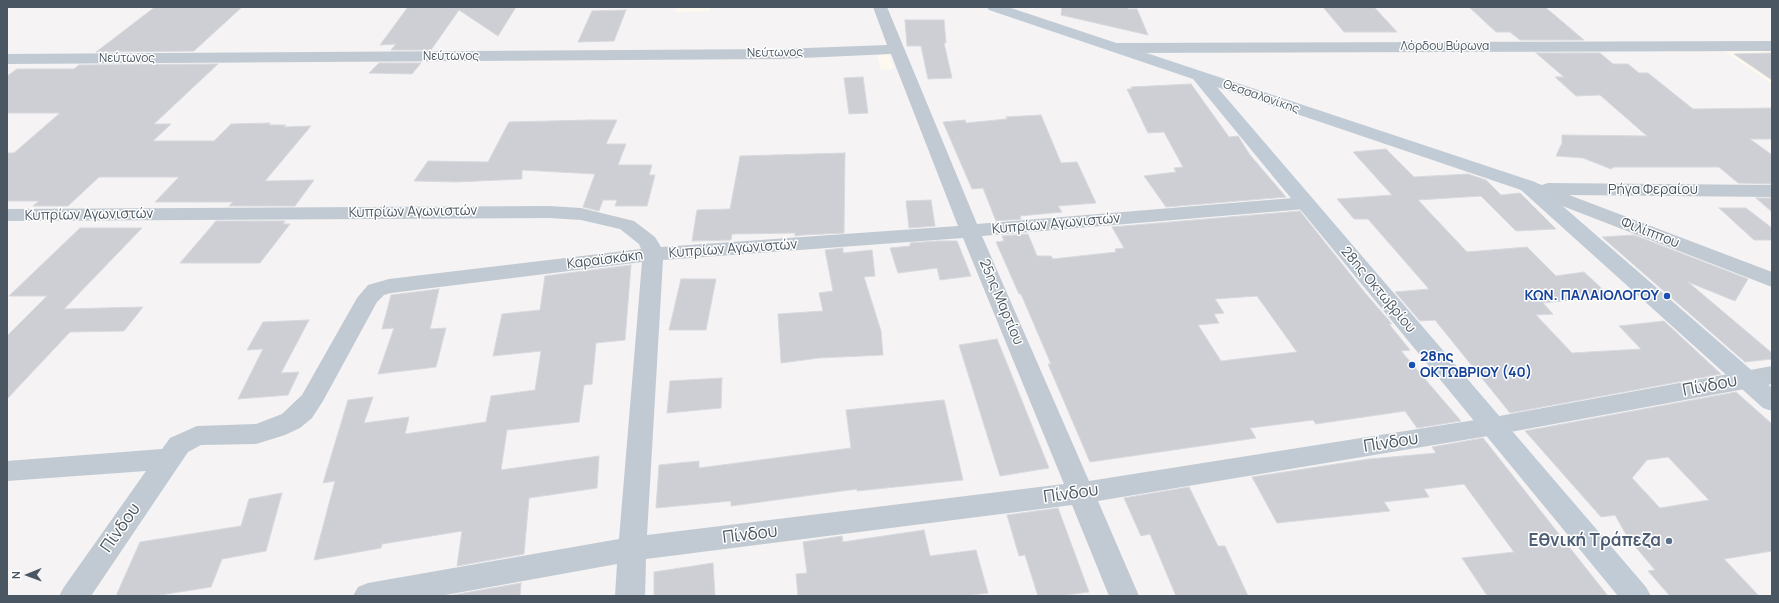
<!DOCTYPE html>
<html>
<head>
<meta charset="utf-8">
<style>
  body { margin:0 }
  #map { position:relative; width:1779px; height:603px; overflow:hidden; background:#f5f3f3; font-family:Manrope,sans-serif }
  canvas { display:block }
  .frame { position:absolute; inset:0; border:8px solid #4a5661; pointer-events:none }
  .north { position:absolute; left:8px; top:555px; width:40px; height:40px; -webkit-text-stroke:3px #fff; paint-order:stroke; rotate:269deg; font-size:11px; font-weight:700; line-height:16px; text-align:center; color:#4a5661 }
  .north::after { content:''; display:block; margin:auto; width:14px; height:18px; background:#4a5661; clip-path:polygon(50% 0,100% 100%,50% 72%,0 100%) }
</style>
</head>
<body>
<div id="map">
<canvas width="1779" height="603"></canvas>
<div class="frame"></div>
<div class="north">N</div>
</div>
<script>
const context = document.querySelector('canvas').getContext('2d');
context.lineJoin = 'round';
function fill(path, color) { context.fillStyle = color; context.fill(path, 'evenodd'); }
const poly = rows => new Path2D(rows.map(r => 'M' + r).join(''));
function stroke(path, color, width, dash) { context.strokeStyle = color; context.lineWidth = width; context.lineCap = dash ? 'butt' : 'round'; context.setLineDash(dash || []); context.stroke(path); }
function label(font, color, halo, rows, align = 'center') {
  context.font = font + ' Manrope,sans-serif'; context.lineWidth = 3; context.setLineDash([]); context.textBaseline = 'middle'; context.strokeStyle = halo; context.fillStyle = color; for (const [text, x, y, turn = 0] of rows) {
    context.save(); context.translate(x, y); context.rotate((+turn || 0) * Math.PI / 180); context.textAlign = isNaN(turn) ? turn : align; if (halo) context.strokeText(text, 0, 0); context.fillText(text, 0, 0); context.restore();
  }
}
fill(poly([
  [677,7,711,7,710,11,675,12],
  [1718,47,1772,47,1772,84],
  [889,54,894,69,881,70,877,55]
]), '#fdf9ef');
const building = poly([
  [155,7,242,7,194,51,96,52,155,7],
  [408,7,516,7,498,36,459,10,431,50,391,50,396,44,380,45,408,7],
  [1062,7,1127,7,1128,9,1137,9,1148,35,1061,15,1062,7],
  [1323,7,1374,7,1397,32,1344,32,1323,7],
  [1469,7,1545,7,1584,40,1520,40,1510,32,1496,32,1469,7],
  [626,10,614,41,578,42,592,11,626,10],
  [905,20,944,20,946,43,944,43,952,78,928,79,921,46,907,46,905,20],
  [1536,53,1600,53,1613,64,1628,64,1639,73,1648,73,1693,109,1772,108,1772,139,1750,139,1772,155,1772,184,1738,183,1719,167,1614,167,1611,169,1583,158,1556,156,1562,143,1562,135,1647,136,1600,95,1576,96,1555,77,1564,77,1536,53],
  [1772,53,1772,80,1734,54,1772,53],
  [379,63,421,63,412,74,369,73,379,63],
  [218,64,154,124,171,124,153,141,214,141,231,124,270,123,269,125,286,125,284,127,311,126,265,181,314,180,295,206,229,206,233,202,155,202,179,177,99,177,68,206,33,206,39,201,7,201,7,153,14,153,60,113,7,113,7,76,17,69,74,69,79,65,218,64],
  [863,77,868,113,849,114,844,78,863,77],
  [1191,84,1229,137,1238,136,1250,155,1286,197,1166,207,1144,176,1176,172,1174,168,1183,167,1164,132,1148,133,1127,89,1132,89,1131,87,1191,84],
  [1041,115,1061,163,1077,162,1096,203,1058,206,1062,212,1020,216,1021,219,996,221,983,188,972,189,943,122,965,120,966,123,1007,119,1006,117,1041,115],
  [591,120,617,120,606,144,626,144,618,165,652,165,649,175,655,175,647,206,615,206,617,200,603,200,599,211,583,207,595,174,522,170,522,179,456,182,414,181,428,161,488,162,509,122,591,120],
  [1386,149,1414,177,1468,174,1486,180,1501,195,1520,193,1556,229,1516,231,1481,196,1418,200,1467,252,1527,247,1556,276,1584,272,1610,296,1543,303,1553,314,1536,315,1572,353,1641,349,1619,326,1664,321,1721,374,1510,413,1435,320,1420,321,1395,292,1429,289,1368,219,1354,219,1337,199,1392,195,1353,152,1386,149],
  [845,153,844,233,803,235,795,236,795,233,732,234,731,240,692,241,697,210,730,209,740,156,845,153],
  [1756,198,1772,198,1772,212,1756,198],
  [931,200,935,226,909,228,906,201,931,200],
  [1719,208,1746,208,1772,228,1772,240,1754,240,1719,208],
  [1300,211,1366,294,1392,324,1389,324,1410,350,1401,351,1461,421,1417,428,1405,411,1316,424,1313,420,1250,428,1256,438,1090,462,1048,364,1051,364,1021,294,1019,294,996,242,1004,241,1002,236,1028,234,1037,256,1051,256,1053,259,1116,252,1115,249,1124,248,1112,227,1300,211],
  [1257,296,1297,352,1221,361,1198,325,1219,323,1214,314,1224,313,1215,299,1257,296],
  [216,221,285,221,283,224,290,224,260,263,180,263,216,221],
  [80,228,142,228,64,309,143,307,124,331,70,332,7,399,7,336,47,296,9,296,80,228],
  [1634,235,1748,279,1735,301,1688,282,1772,353,1772,359,1745,362,1602,237,1634,235],
  [937,241,957,241,971,276,940,280,937,268,898,273,890,248,910,246,910,243,937,241],
  [843,248,843,253,872,250,875,276,864,277,881,331,883,355,819,358,781,363,778,314,823,311,819,293,833,291,825,250,843,248],
  [631,265,625,340,596,343,592,384,584,385,579,422,507,430,501,470,599,456,597,488,529,498,524,554,457,566,462,531,382,544,381,548,314,560,335,481,323,483,348,400,373,397,364,423,409,417,405,434,486,422,491,396,535,390,541,351,493,356,502,314,540,310,545,276,631,265],
  [681,279,716,279,706,330,669,330,681,279],
  [439,289,430,329,446,328,436,367,378,374,394,328,382,329,391,295,439,289],
  [309,320,281,373,299,372,288,395,238,399,263,349,247,350,263,322,309,320],
  [997,339,1012,376,1049,468,1000,476,959,345,997,339],
  [722,378,721,408,667,413,670,381,722,378],
  [1736,392,1772,424,1772,551,1724,559,1759,596,1670,596,1648,571,1655,570,1628,538,1615,515,1601,517,1525,431,1736,392],
  [1668,457,1709,500,1660,508,1632,478,1647,460,1668,457],
  [944,400,963,480,857,491,857,489,731,506,731,501,656,508,659,465,699,461,699,468,851,448,846,410,944,400],
  [1483,438,1608,596,1489,596,1486,594,1462,558,1514,552,1464,484,1424,489,1429,497,1384,502,1390,511,1277,523,1252,477,1369,459,1436,453,1432,447,1483,438],
  [1189,487,1218,546,1225,546,1248,596,1176,596,1150,534,1141,536,1124,498,1189,487],
  [282,493,266,551,222,559,211,587,154,596,116,596,140,542,241,526,249,499,282,493],
  [1058,508,1089,592,1060,596,1038,596,1025,555,1019,556,1007,515,1058,508],
  [924,530,930,556,976,550,988,593,964,596,798,596,796,574,807,573,803,542,842,536,843,542,924,530],
  [713,563,715,596,654,596,654,572,713,563],
  [521,583,520,596,453,596,453,595,521,583]
]);
fill(building, '#cdcfd5');
stroke(building, '#d7d9de', 1);
fill(poly([
  [873,7,887,7,977,224,1305,197,1312,199,1315,203,1312,207,1305,209,982,236,1089,481,1494,417,1772,366,1772,384,1494,435,1098,501,1139,596,1109,596,1072,505,646,559,645,596,615,596,617,564,440,596,353,596,358,587,368,583,619,539,642,262,391,293,384,295,377,302,323,401,312,418,300,428,285,435,256,444,201,445,188,452,91,596,59,596,64,587,146,471,7,481,7,461,162,449,170,438,197,426,256,424,282,414,302,395,357,298,368,285,389,279,641,249,639,244,620,229,581,220,549,218,7,221,7,209,549,206,581,208,634,221,655,237,661,247,958,226,891,54,780,59,7,64,7,54,780,49,887,45,873,7],
  [963,238,1064,484,647,535,663,260,963,238],
  [1772,41,1772,51,1118,53,1113,51,1110,48,1113,45,1118,43,1772,41],
  [1528,180,1542,185,1548,183,1772,185,1772,197,1569,195,1772,272,1772,287,1521,190,1518,186,1521,182,1528,180]
]), '#c1cad2');
fill(poly([
  [987,7,1008,7,1535,182,1772,388,1772,411,1763,408,1521,190,1217,87,1646,587,1651,596,1618,596,1193,79,989,10,987,7]
]), '#c1cbd6');
for (const [x, y, r, color] of [
  [1667,296,4,"#1a4fb4"],
  [1412,365,4,"#1a4fb4"],
  [1669,541,4,"#5c6f8a"]
]) { const dot = new Path2D(); dot.arc(x, y, r, 0, 2 * Math.PI); context.fillStyle = color; context.fill(dot); stroke(dot, '#fff', 1.5); }
label('12px', '#4a5661', '#fff', [
  ["Λόρδου Βύρωνα",1445,47],
  ["Νεύτωνος",775,53,-1],
  ["Νεύτωνος",451,57],
  ["Νεύτωνος",127,59],
  ["Θεσσαλονίκης",1261,97,19]
]);
label('14px', '#4a5661', '#fff', [
  ["Ρήγα Φεραίου",1653,190],
  ["Κυπρίων Αγωνιστών",413,212,-1],
  ["Κυπρίων Αγωνιστών",89,215,-1],
  ["Κυπρίων Αγωνιστών",1056,224,-5],
  ["Φιλίππου",1650,233,21],
  ["Κυπρίων Αγωνιστών",733,249,-4],
  ["Καραϊσκάκη",605,260,-7],
  ["28ης Οκτωβρίου",1378,290,50],
  ["25ης Μαρτίου",1001,302,67]
]);
label('bold 14px', '#164399', '#fff', [
  ["ΚΩΝ. ΠΑΛΑΙΟΛΟΓΟΥ",1659,296],
  ["28ης",1420,357,"left"],
  ["ΟΚΤΩΒΡΙΟΥ (40)",1420,373,"left"]
], 'right');
label('17px', '#4a5661', '#fff', [
  ["Πίνδου",1710,386,-11],
  ["Πίνδου",1391,443,-9],
  ["Πίνδου",1071,494,-8],
  ["Πίνδου",121,528,-55],
  ["Πίνδου",750,535,-7]
]);
label('bold 17px', '#4e5e75', '#fff', [
  ["Εθνική Τράπεζα",1661,541]
], 'right');
</script>
</body>
</html>
